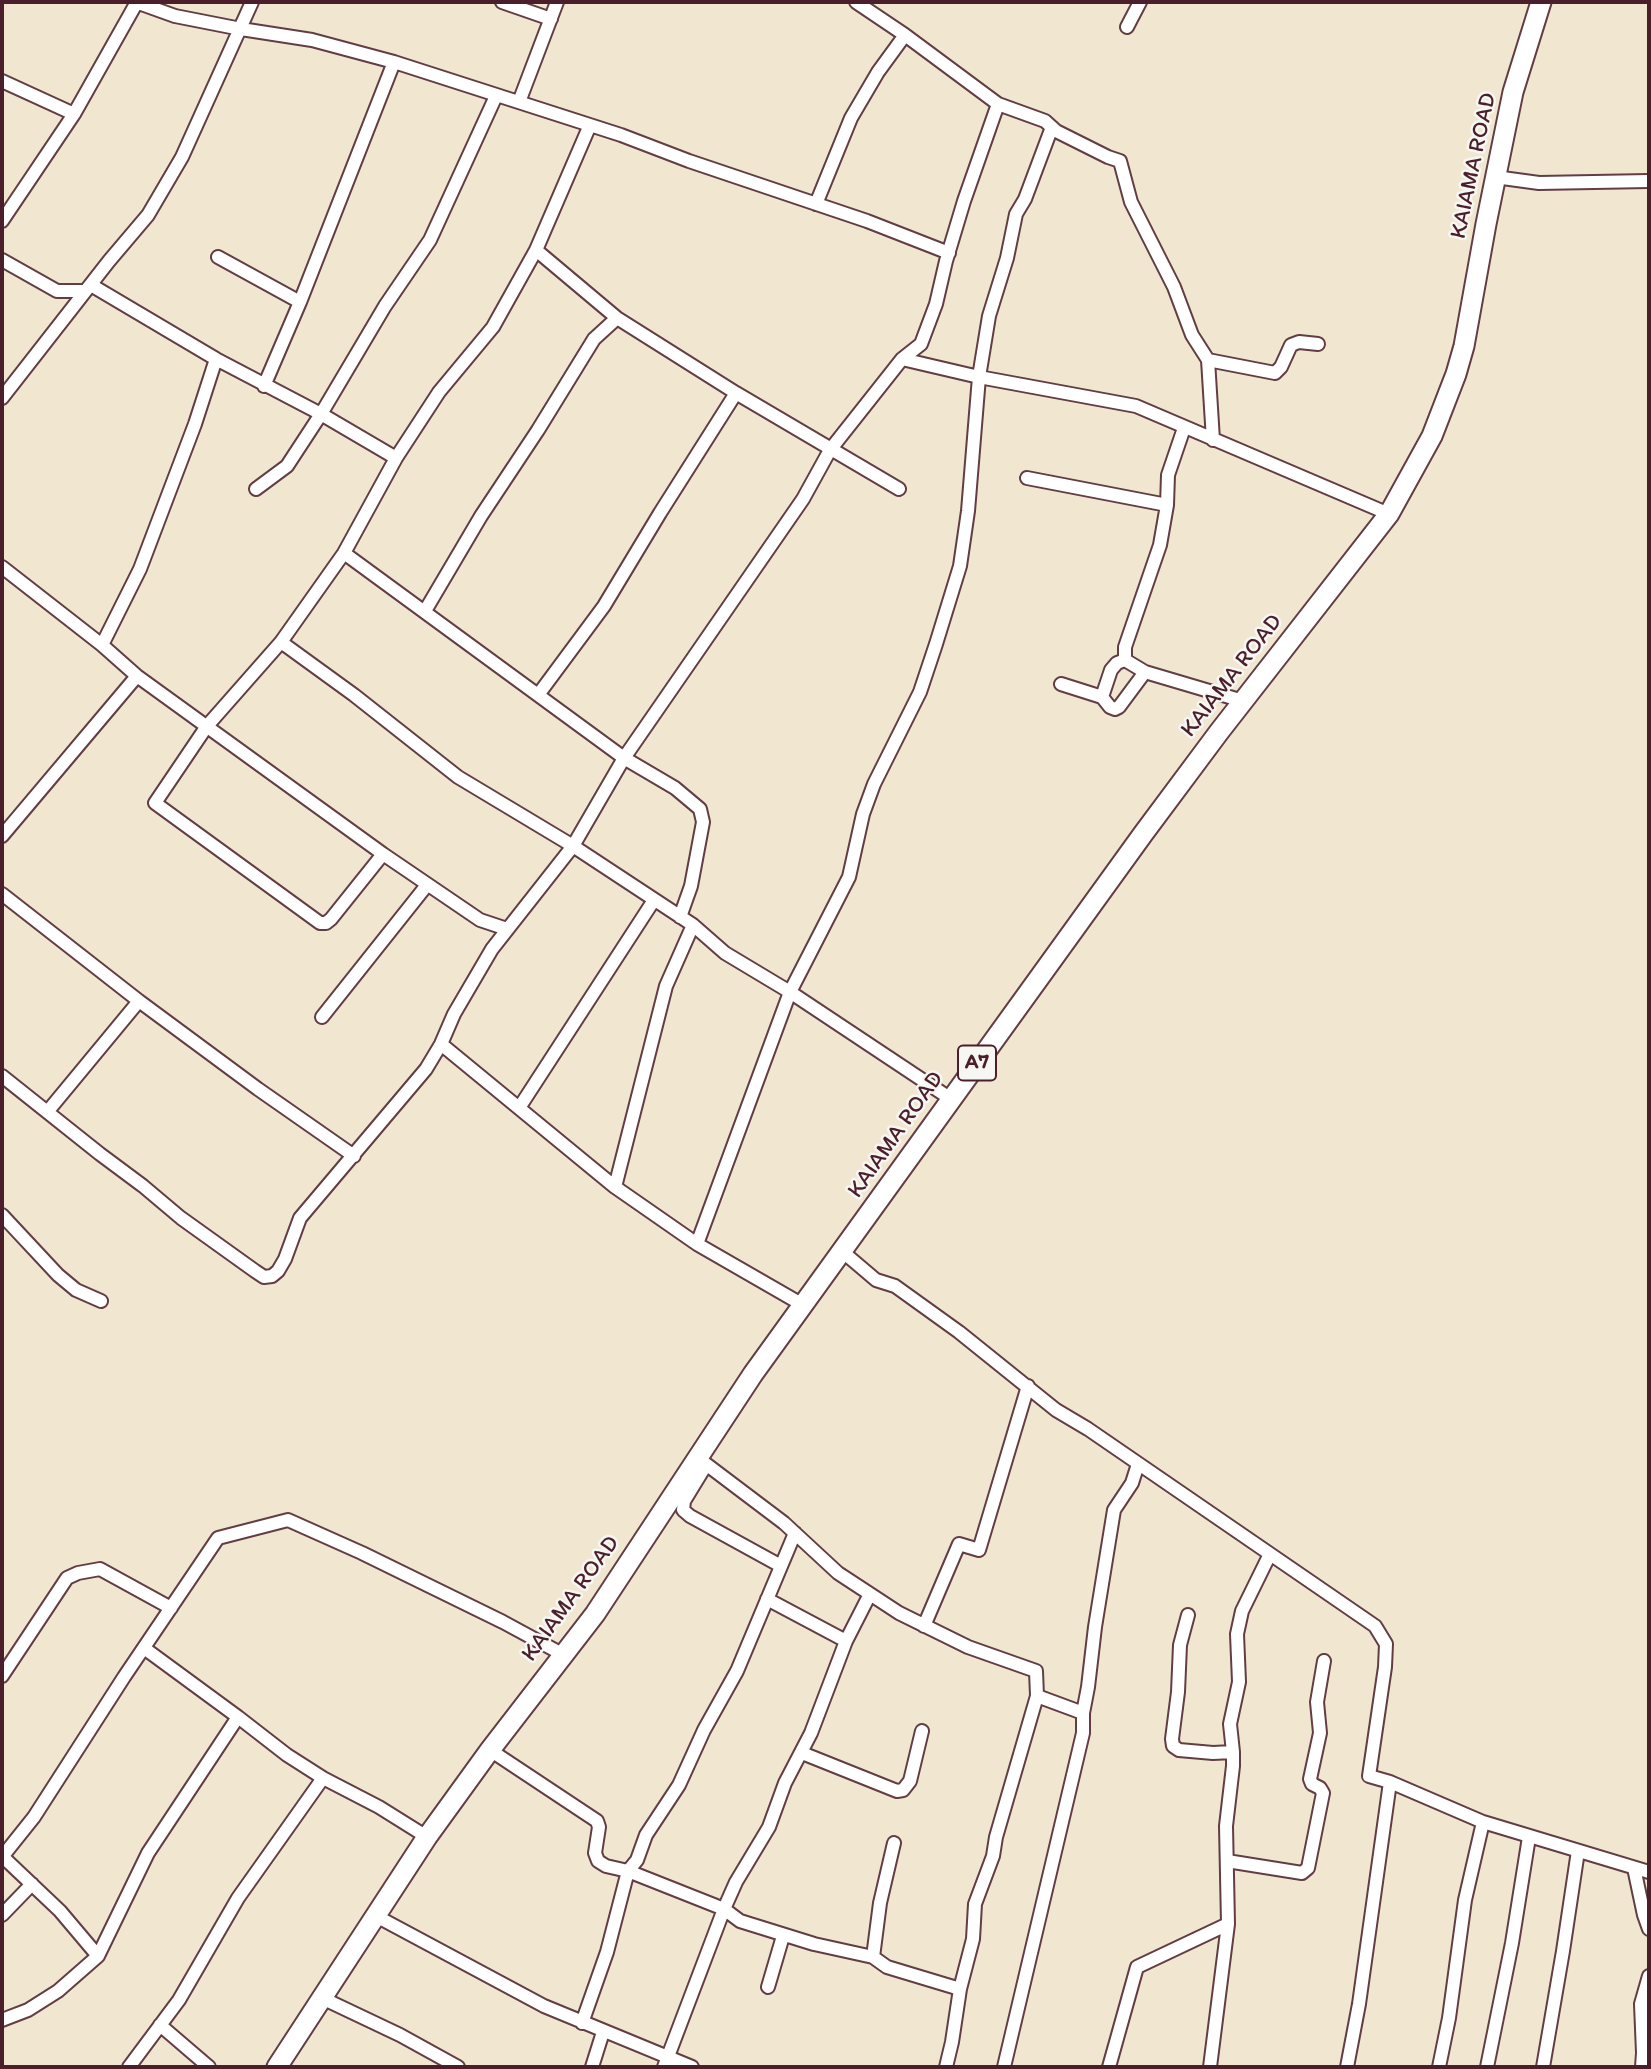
<!DOCTYPE html>
<html>
<head>
<meta charset="utf-8">
<style>
  body { margin:0 }
  #map { position:relative; width:1651px; height:2069px; overflow:hidden; background:#f1e7d1; font-family:Itim,sans-serif }
  canvas { display:block }
  .frame { position:absolute; inset:0; border:4px solid #4a1f2b; pointer-events:none }
</style>
</head>
<body>
<div id="map">
<canvas width="1651" height="2069"></canvas>
<div class="frame"></div>
</div>
<script>
const context = document.querySelector('canvas').getContext('2d');
context.lineJoin = 'round';
const poly = rows => new Path2D(rows.map(r => 'M' + r).join(''));
function stroke(path, color, width, dash) { context.strokeStyle = color; context.lineWidth = width; context.lineCap = dash ? 'butt' : 'round'; context.setLineDash(dash || []); context.stroke(path); }
function label(font, color, halo, rows, align = 'center') {
  context.font = font + ' Itim,sans-serif'; context.lineWidth = 5; context.setLineDash([]); context.textBaseline = 'middle'; context.strokeStyle = halo; context.fillStyle = color; for (const [text, x, y, turn = 0] of rows) {
    context.save(); context.translate(x, y); context.rotate((+turn || 0) * Math.PI / 180); context.textAlign = isNaN(turn) ? turn : align; if (halo) context.strokeText(text, 0, 0); context.fillText(text, 0, 0); context.restore();
  }
}
const minor = poly([
  [136,2,175,16,241,29,312,40,394,62,621,135,689,161,867,221,949,253],
  [502,2,551,19],
  [856,2,905,35,998,104],
  [1127,27,1140,2],
  [2,81,74,114],
  [519,102,557,2],
  [1495,177,1539,183,1649,181],
  [816,204,851,118,878,72,905,35],
  [2,221,74,114,137,2],
  [536,250,617,318,736,393,899,489],
  [218,257,300,302],
  [2,260,57,291,85,291],
  [91,285,216,359,321,414,396,458],
  [902,359,979,377,1136,406,1389,514],
  [1208,360,1213,440],
  [264,386,300,302,394,62],
  [2,398,109,261,148,215,182,157,252,2],
  [1184,428,1168,475,1167,505,1160,545,1125,647,1125,660,1145,672,1243,701],
  [1027,478,1167,505],
  [256,489,287,466,321,414,385,306,430,240,496,96],
  [344,553,624,758,675,788,700,809,703,822,691,886,680,917],
  [2,567,102,645,137,676,383,854,480,920,507,929],
  [425,611,481,516,538,430,594,339,617,318],
  [281,642,354,695,458,777,573,846,693,925,725,953,790,992,951,1099],
  [102,645,140,569,195,424,216,359],
  [1061,684,1102,697,1110,707,1115,709,1119,707,1145,672],
  [538,695,604,606,660,513,736,393],
  [1102,697,1111,670,1117,663,1125,660],
  [2,836,137,676],
  [383,854,331,919,326,923,320,923,155,803,207,726,281,642,344,553,396,458,439,392,493,327,536,250,590,125],
  [2,894,139,1001,258,1089,354,1156],
  [322,1017,427,885],
  [441,1044,615,1187,697,1244,803,1305],
  [2,1076,100,1154,143,1186,181,1218,255,1271,264,1277,272,1276,278,1271,285,1259,300,1218,426,1069,441,1044,454,1014,492,949,573,846,624,758,803,499,830,450,902,359,921,344,936,304,946,261,964,201,998,104,1045,121,1056,131,1108,157,1120,161,1131,202,1174,287,1192,335,1208,360,1275,373,1281,367,1291,345,1299,342,1318,344],
  [519,1108,654,900],
  [48,1111,139,1001],
  [615,1187,666,986,693,925],
  [2,1215,58,1275,76,1290,101,1301],
  [697,1244,790,992,849,877,863,814,874,784,920,692,936,644,960,566,968,511,979,377,989,316,1007,258,1016,214,1025,199,1052,127],
  [843,1252,876,1280,895,1286,959,1332,1056,1410,1088,1429,1375,1626,1386,1644,1385,1667,1369,1776,1390,1782,1483,1822,1649,1872],
  [698,1458,784,1523,838,1573,899,1613,968,1647,1036,1671,1037,1696],
  [706,1465,684,1501,683,1510,690,1516,781,1566],
  [767,1599,846,1641],
  [1188,1615,1180,1645,1178,1692,1172,1739,1173,1746,1179,1750,1213,1753,1233,1752],
  [924,1626,959,1544,979,1550,1028,1386],
  [144,1648,238,1717,287,1755,323,1778,379,1807,427,1837],
  [2,1676,67,1578,78,1573,100,1569,171,1608],
  [490,1750,597,1821,599,1827,595,1853,598,1861,606,1866,628,1871,724,1909,740,1921,814,1944,873,1957,887,1967,960,1989],
  [802,1753,897,1791,903,1790,910,1781,922,1731],
  [2,1856,60,1911,98,1956],
  [2,1857,34,1817,124,1677,218,1538,288,1520,362,1553,503,1622,562,1654],
  [1227,1861,1302,1873,1308,1868,1323,1793,1320,1788,1312,1784,1310,1779,1320,1733,1317,1702,1324,1661],
  [1634,1868,1644,1915,1649,1929],
  [2,1915,32,1884],
  [376,1916,544,2006,692,2067],
  [873,1957,880,1903,894,1843],
  [768,1987,783,1936],
  [322,1998,400,2035,458,2067],
  [2,2020,28,2010,58,1991,98,1956,148,1853,238,1717],
  [582,2023,607,1952,628,1871,637,1860,646,1835,679,1785,704,1730,737,1671,795,1533],
  [160,2025,209,2067],
  [129,2067,179,2000,238,1898,323,1778],
  [592,2067,603,2032],
  [664,2067,724,1909,736,1882,769,1827,785,1783,811,1733,846,1641,870,1594],
  [946,2067,952,2042,960,1989,973,1939,975,1904,993,1856,996,1837,1037,1696,1083,1713],
  [1004,2067,1083,1733,1083,1713,1088,1687,1095,1627,1114,1510,1132,1483,1138,1464],
  [1109,2067,1137,1967,1228,1924],
  [1210,2067,1228,1924,1226,1826,1233,1766,1233,1752,1230,1724,1239,1682,1237,1634,1242,1611,1270,1554],
  [1347,2067,1359,2004,1390,1782],
  [1439,2067,1449,2018,1465,1900,1483,1822],
  [1487,2067,1512,1943,1529,1837],
  [1543,2067,1563,1951,1578,1851],
  [1642,2067,1643,2053,1641,2004,1649,1976]
]);
const highway = poly([
  [277,2067,427,1837,490,1750,595,1614,753,1374,1143,834,1219,732,1389,514,1432,436,1456,374,1464,346,1486,224,1513,92,1541,2]
]);
stroke(minor, '#633d44', 16);
stroke(highway, '#633d44', 23);
stroke(minor, '#fff', 12);
stroke(highway, '#fff', 19);
for (const [x, y, w] of [
  [977,1063,38]
]) { const box = new Path2D(); box.roundRect(x - w / 2, y - 17.5, w, 35, 5); context.fillStyle = '#f6f6f2'; context.fill(box); stroke(box, '#4a1f2b', 2); }
label('bold 21px', '#4a1f2b', null, [
  ["A7",977,1063]
]);
label('23px', '#4a1f2b', '#f6f6f2', [
  ["KAIAMA ROAD",1474,166,-78],
  ["KAIAMA ROAD",1232,676,-52],
  ["KAIAMA ROAD",896,1135,-55],
  ["KAIAMA ROAD",571,1599,-54]
]);
</script>
</body>
</html>
